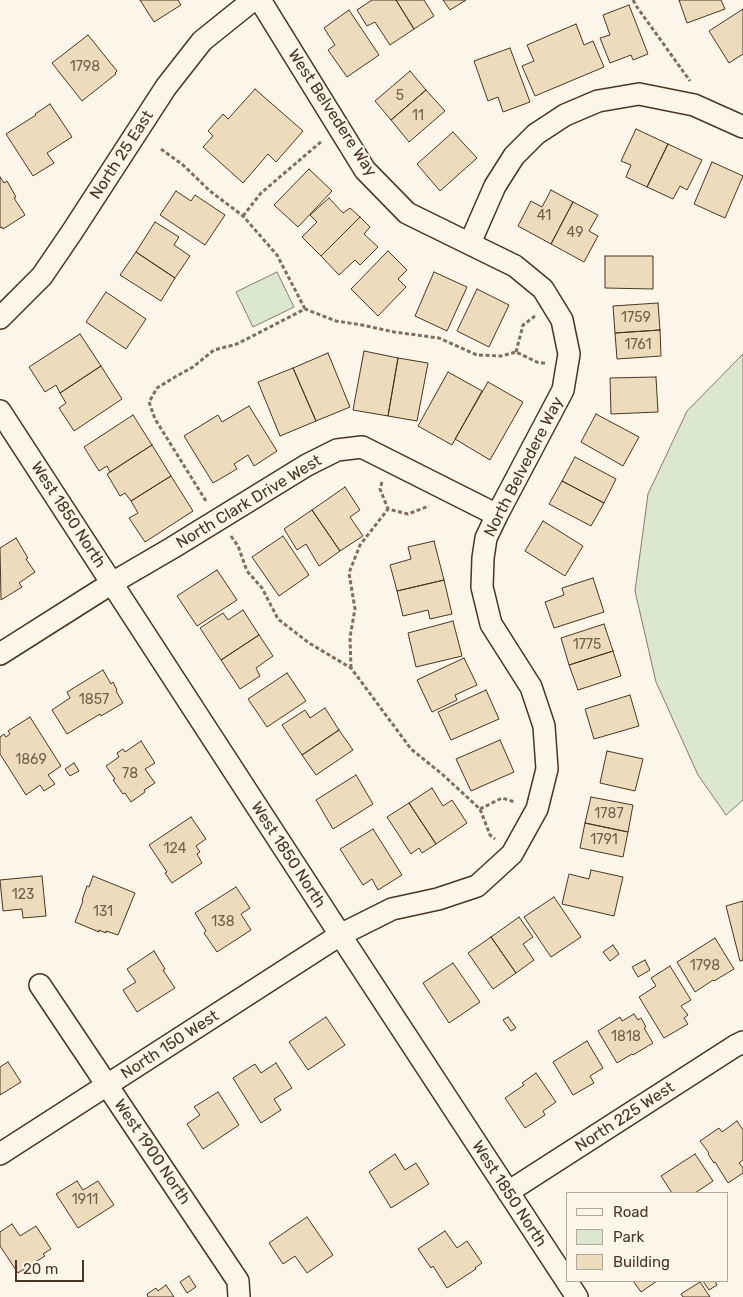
<!DOCTYPE html>
<html>
<head>
<meta charset="utf-8">
<style>
  body { margin:0 }
  #map { position:relative; width:743px; height:1297px; overflow:hidden; background:#fbf6e9; font-family:Rubik,sans-serif }
  canvas { display:block }
  .legend { position:absolute; left:566px; top:1192px; width:162px; height:90px; box-sizing:border-box; background:#fbf6e9; border:1px solid #b4a999; margin:0; padding:6px 9px; list-style:none; font-size:15px; color:#4a3520 }
  .legend li { display:flex; align-items:center; gap:10px; height:25px }
  .legend b { width:25px; border:1px solid #b4a999 }
  .scale { position:absolute; left:15px; top:1260px; width:69px; height:22px; box-sizing:border-box; border:2px solid #4a3520; border-top:0; padding-left:6px; font-size:15px; line-height:18px; white-space:nowrap; color:#4a3520; -webkit-text-stroke:4px #fbf6e9; paint-order:stroke }
</style>
</head>
<body>
<div id="map">
<canvas width="743" height="1297"></canvas>
<ul class="legend">
<li><b style="height:6px;background:#fbf6e9"></b>Road</li>
<li><b style="height:14px;background:#dce7d0"></b>Park</li>
<li><b style="height:14px;background:#ecdcbc"></b>Building</li>
</ul>
<div class="scale">20 m</div>
</div>
<script>
const context = document.querySelector('canvas').getContext('2d');
context.lineJoin = 'round';
function fill(path, color) { context.fillStyle = color; context.fill(path, 'evenodd'); }
const poly = rows => new Path2D(rows.map(r => 'M' + r).join(''));
function stroke(path, color, width, dash) { context.strokeStyle = color; context.lineWidth = width; context.lineCap = dash ? 'butt' : 'round'; context.setLineDash(dash || []); context.stroke(path); }
function label(font, color, halo, rows, align = 'center') {
  context.font = font + ' Rubik,sans-serif'; context.lineWidth = 4; context.setLineDash([]); context.textBaseline = 'middle'; context.strokeStyle = halo; context.fillStyle = color; for (const [text, x, y, turn = 0] of rows) {
    context.save(); context.translate(x, y); context.rotate((+turn || 0) * Math.PI / 180); context.textAlign = isNaN(turn) ? turn : align; if (halo) context.strokeText(text, 0, 0); context.fillText(text, 0, 0); context.restore();
  }
}
const green = poly([
  [277,272,294,307,253,327,236,292,277,272],
  [743,354,743,800,726,815,698,775,656,682,635,591,648,494,687,411,743,354]
]);
fill(green, '#dce7d0');
stroke(green, '#887966', 1);
const building = poly([
  [140,0,178,0,181,5,154,22,140,0],
  [372,0,396,0,414,29,390,45,375,22,367,26,357,10,372,0],
  [396,0,424,0,434,16,414,29,396,0],
  [443,0,466,0,450,10,443,0],
  [679,0,721,0,725,9,687,23,679,0],
  [629,5,648,54,633,60,631,55,610,63,600,38,610,35,603,15,629,5],
  [743,9,743,54,729,63,709,31,743,9],
  [349,10,379,55,347,77,328,50,335,45,324,28,349,10],
  [576,24,584,45,593,41,604,67,535,96,522,66,534,61,527,45,576,24],
  [88,35,117,71,115,73,116,74,82,101,52,63,88,35],
  [510,48,530,102,503,112,498,97,488,101,474,61,510,48],
  [410,71,426,90,391,120,375,101,410,71],
  [255,89,303,131,276,162,268,154,243,183,203,147,213,136,208,131,223,114,228,119,255,89],
  [426,90,445,111,409,142,391,120,426,90],
  [50,104,72,137,47,153,54,163,33,176,6,134,36,115,35,114,50,104],
  [636,129,668,144,647,187,626,177,631,165,621,161,636,129],
  [453,132,477,158,440,191,417,164,453,132],
  [668,144,702,160,687,190,680,186,673,199,647,187,668,144],
  [712,162,743,176,725,218,694,204,712,162],
  [309,169,332,191,298,227,274,205,309,169],
  [0,177,4,183,7,181,16,197,14,198,25,215,3,229,2,227,0,228,0,177],
  [551,190,573,202,551,244,518,226,531,201,542,207,551,190],
  [176,191,191,201,195,195,225,215,205,245,160,215,176,191],
  [329,198,343,213,350,208,360,217,321,256,302,237,317,222,310,215,329,198],
  [573,202,598,215,589,231,598,236,584,262,551,244,573,202],
  [360,217,370,227,364,234,378,247,360,265,355,260,339,275,321,256,360,217],
  [155,222,179,237,174,245,190,256,175,278,136,252,155,222],
  [388,251,407,270,398,279,406,287,378,316,351,289,388,251],
  [136,252,175,278,161,301,120,275,136,252],
  [605,256,653,256,653,289,605,288,605,256],
  [434,272,467,287,447,331,415,316,434,272],
  [477,289,509,305,489,347,457,331,477,289],
  [106,292,146,319,126,349,86,322,106,292],
  [658,303,660,330,615,333,613,306,658,303],
  [660,330,661,356,617,359,615,333,660,330],
  [80,334,101,366,60,393,56,385,45,392,29,367,80,334],
  [364,351,398,358,388,416,353,410,364,351],
  [328,353,350,407,316,421,293,368,328,353],
  [398,358,428,363,417,421,388,416,398,358],
  [101,366,122,399,74,431,59,408,66,403,60,393,101,366],
  [293,368,316,421,280,436,258,382,293,368],
  [448,372,482,391,452,445,418,426,448,372],
  [656,377,658,412,611,414,610,378,656,377],
  [488,382,523,402,490,460,455,439,488,382],
  [249,406,277,451,254,466,248,455,234,464,237,469,213,483,184,436,218,415,222,422,249,406],
  [596,414,639,437,623,466,581,442,596,414],
  [133,415,152,445,110,472,107,466,99,471,84,447,133,415],
  [152,445,171,476,131,501,125,493,120,496,107,474,152,445],
  [575,457,616,479,604,503,562,481,575,457],
  [171,476,193,511,145,542,129,518,138,513,131,501,171,476],
  [562,481,604,503,591,526,549,504,562,481],
  [345,487,360,510,350,517,363,536,340,551,312,510,345,487],
  [312,510,340,551,319,566,306,544,297,550,284,529,312,510],
  [543,521,583,546,565,576,525,551,543,521],
  [283,536,309,575,279,596,252,557,283,536],
  [16,538,28,558,26,559,35,572,19,583,22,587,1,600,0,548,16,538],
  [434,541,444,580,397,591,390,565,411,559,408,547,434,541],
  [217,570,237,600,197,626,177,596,217,570],
  [593,578,604,612,554,628,545,602,564,595,562,588,593,578],
  [444,580,452,614,430,619,428,610,403,616,397,591,444,580],
  [243,610,259,635,221,660,200,628,223,613,228,620,243,610],
  [453,621,462,656,416,667,408,633,453,621],
  [604,624,613,651,569,665,561,638,604,624],
  [259,635,273,656,256,668,260,676,240,689,221,660,259,635],
  [613,651,621,676,578,690,569,665,613,651],
  [464,658,477,685,455,695,457,700,432,712,417,680,464,658],
  [103,670,111,684,113,682,117,690,116,691,123,703,101,716,100,714,67,734,52,710,70,698,67,692,103,670],
  [287,673,306,701,267,727,248,699,287,673],
  [486,690,499,719,451,740,438,712,486,690],
  [630,695,639,726,594,739,585,709,630,695],
  [325,708,339,730,302,755,282,725,305,710,310,718,325,708],
  [30,717,61,766,48,775,55,784,44,791,40,785,26,795,0,754,0,737,4,734,6,737,10,734,8,731,30,717],
  [339,730,353,750,316,775,302,755,339,730],
  [500,740,514,772,471,791,456,759,500,740],
  [141,741,155,763,145,769,155,783,144,790,145,792,131,802,125,793,123,794,113,780,115,779,106,766,119,757,117,753,123,749,125,752,141,741],
  [607,751,643,759,635,791,600,783,607,751],
  [74,763,79,771,70,776,65,769,74,763],
  [356,775,373,804,333,829,316,800,356,775],
  [432,788,443,806,452,800,467,823,436,844,409,803,432,788],
  [591,797,633,805,628,832,585,823,591,797],
  [409,803,436,844,422,853,419,848,411,854,387,817,409,803],
  [191,817,206,839,196,846,200,852,197,854,202,863,172,883,165,873,167,872,149,845,191,817],
  [585,823,628,832,623,857,580,848,585,823],
  [373,829,402,875,378,890,372,879,363,885,340,849,373,829],
  [591,870,623,877,614,916,562,904,569,874,589,879,591,870],
  [42,876,46,916,23,918,22,909,3,911,0,880,42,876],
  [93,876,135,893,118,935,106,931,106,933,99,930,99,932,75,922,83,901,82,900,87,886,89,887,93,876],
  [236,887,250,908,241,914,251,930,217,952,204,933,206,931,195,913,236,887],
  [554,897,581,937,551,957,524,917,554,897],
  [743,901,743,960,740,961,726,906,743,901],
  [519,917,533,937,523,944,534,960,516,973,491,937,519,917],
  [491,937,516,973,493,989,468,953,491,937],
  [715,938,734,969,714,981,713,980,695,992,677,962,715,938],
  [613,945,619,954,610,961,603,952,613,945],
  [154,951,165,969,163,970,175,988,137,1012,123,990,136,982,127,969,154,951],
  [645,960,650,970,638,977,632,967,645,960],
  [453,963,480,1002,449,1023,423,983,453,963],
  [670,966,691,1000,681,1006,688,1015,684,1018,688,1024,664,1038,639,997,656,986,651,978,670,966],
  [634,1014,638,1020,641,1018,646,1027,644,1028,653,1043,633,1055,632,1054,617,1063,598,1031,620,1017,622,1021,634,1014],
  [326,1017,345,1045,308,1070,289,1042,326,1017],
  [508,1017,516,1028,511,1031,503,1020,508,1017],
  [587,1041,603,1068,590,1076,594,1083,573,1095,553,1062,587,1041],
  [8,1062,21,1082,0,1095,0,1067,8,1062],
  [276,1063,292,1088,274,1099,281,1110,261,1123,233,1078,255,1064,261,1073,276,1063],
  [536,1073,556,1102,543,1111,545,1115,525,1128,505,1098,524,1085,522,1083,536,1073],
  [218,1092,239,1125,203,1149,187,1124,200,1115,194,1107,218,1092],
  [737,1121,743,1130,743,1160,739,1163,743,1168,743,1173,728,1183,715,1162,714,1163,708,1154,709,1153,700,1141,719,1128,722,1132,737,1121],
  [395,1154,405,1170,416,1163,429,1184,391,1208,369,1172,395,1154],
  [695,1154,713,1181,695,1193,672,1193,661,1176,695,1154],
  [77,1181,83,1190,98,1181,114,1205,78,1228,56,1194,77,1181],
  [307,1217,333,1255,307,1273,295,1256,283,1264,269,1243,307,1217],
  [12,1224,20,1236,36,1226,51,1249,43,1254,45,1256,18,1273,0,1246,0,1232,12,1224],
  [445,1231,457,1248,467,1241,482,1263,475,1268,476,1269,447,1288,433,1266,431,1268,418,1249,445,1231],
  [189,1276,196,1287,187,1293,180,1282,189,1276],
  [633,1281,657,1281,641,1292,633,1281],
  [703,1281,715,1281,717,1285,709,1290,703,1281],
  [700,1282,710,1297,683,1297,681,1294,700,1282],
  [166,1285,174,1297,148,1297,147,1294,156,1288,158,1291,166,1285]
]);
fill(building, '#ecdcbc');
stroke(building, '#4a3520', 1);
const minor = poly([
  [470,243,495,186,514,156,536,134,565,115,598,101,639,94,694,105,743,127],
  [0,318,42,276,72,232,166,87,202,41,253,0],
  [0,411,354,956,577,1297],
  [0,654,112,583,172,548,307,465,337,450,362,447,497,515],
  [40,985,238,1281,239,1297],
  [0,1154,340,935,392,909,438,899,477,886,512,854,537,809,547,769,544,726,531,687,491,624,482,587,483,558,486,538,497,515,563,390,569,354,562,320,543,289,515,266,407,213,365,170,260,0],
  [508,1192,735,1046,743,1042]
]);
stroke(minor, '#4a3520', 24);
stroke(poly([
  [633,0,637,7,690,81],
  [161,149,183,165,210,191,243,216,277,255,305,309],
  [243,216,261,193,322,141],
  [516,352,523,325,535,316],
  [382,482,380,489,388,509],
  [206,501,155,419,149,402,157,388,175,377,193,367,214,350,237,344,305,309,336,321,362,325,394,332,439,338,477,355,501,356,516,352,539,363,547,363],
  [231,536,238,546,247,571,262,588,278,619,309,643,351,668,411,749,442,774,480,809,490,835,495,839],
  [351,668,350,637,355,609,349,573,360,545,388,509,408,514,429,506],
  [480,809,502,798,515,802]
]), '#7f6f5c', 3, [4, 2.5]);
stroke(minor, '#fbf6e9', 21);
label('14px', '#725f47', null, [
  ["1798",85,67],
  ["5",400,96],
  ["11",418,116],
  ["41",544,216],
  ["49",575,233],
  ["1759",636,318],
  ["1761",638,345],
  ["1775",587,645],
  ["1857",94,700],
  ["1869",31,760],
  ["78",130,774],
  ["1787",609,814],
  ["1791",604,840],
  ["124",175,849],
  ["123",23,895],
  ["131",103,912],
  ["138",223,922],
  ["1798",705,966],
  ["1818",626,1037],
  ["1911",85,1200]
]);
label('16px', '#4a3520', '#fbf6e9', [
  ["West Belvedere Way",332,113,57],
  ["North 25 East",122,155,-57],
  ["North Belvedere Way",524,467,-63],
  ["North Clark Drive West",249,502,-31],
  ["West 1850 North",68,515,57],
  ["West 1850 North",288,855,57],
  ["North 150 West",170,1045,-33],
  ["North 225 West",625,1117,-33],
  ["West 1900 North",152,1152,56],
  ["West 1850 North",509,1194,57]
]);
</script>
</body>
</html>
